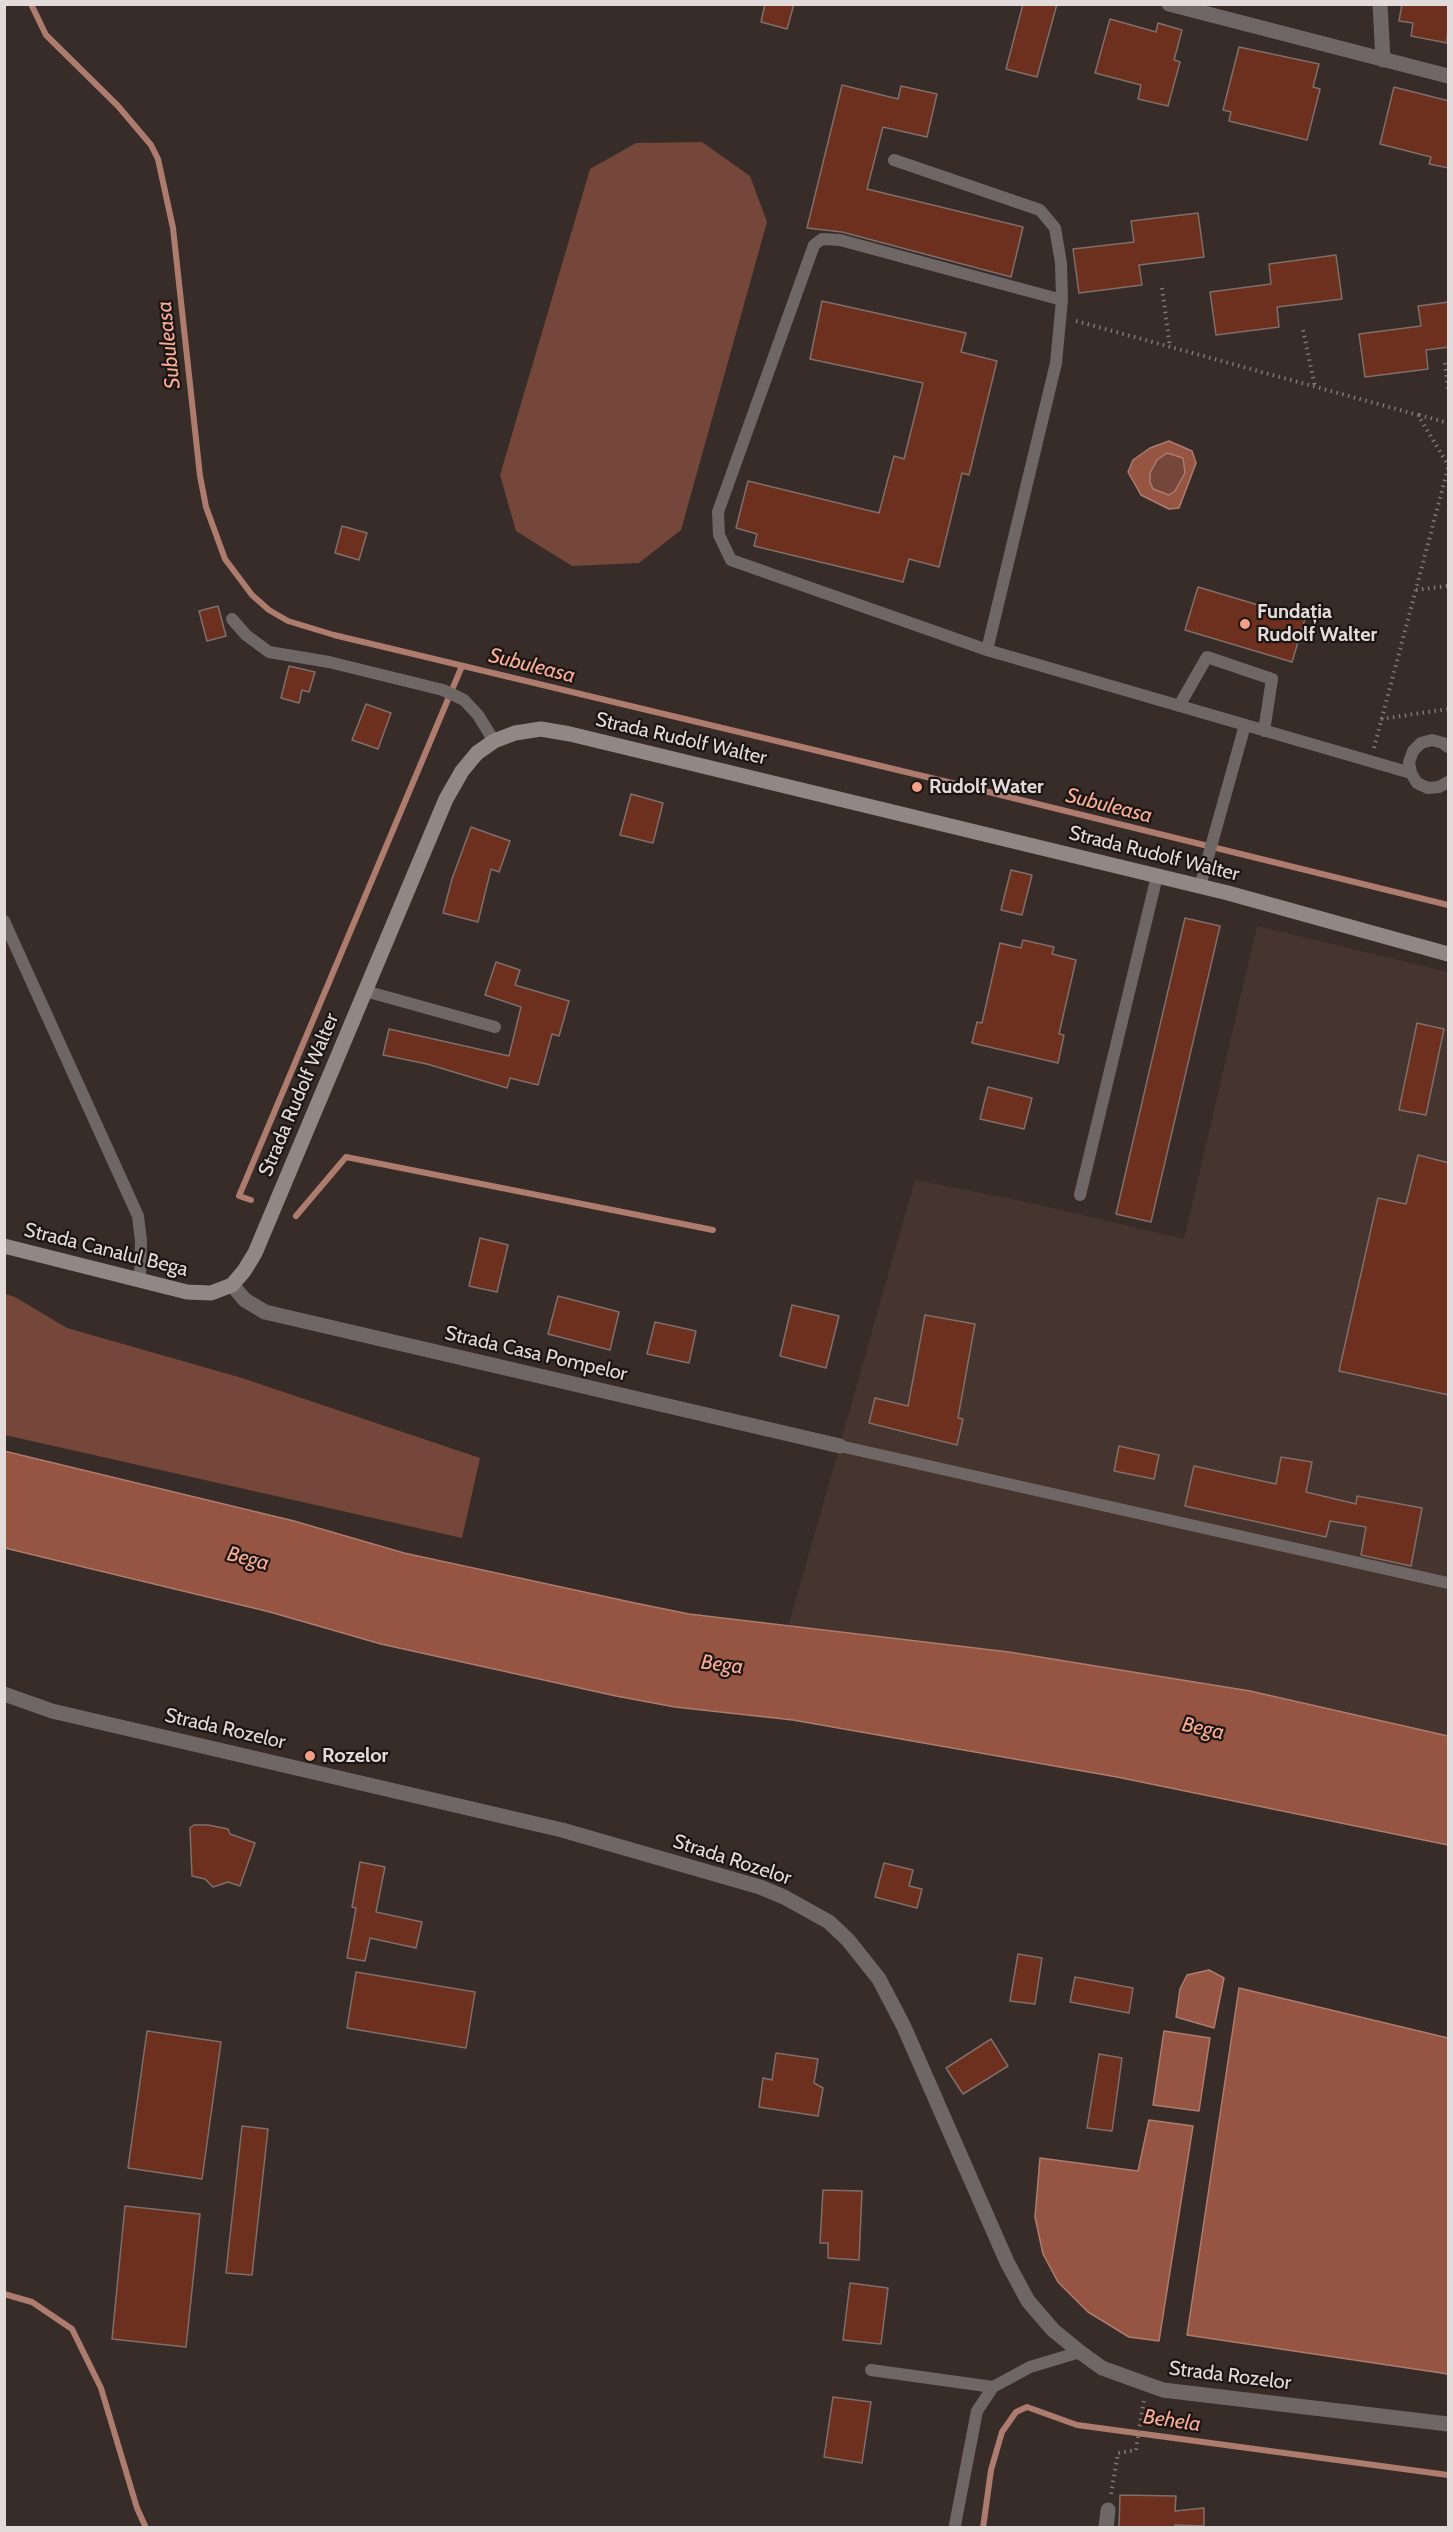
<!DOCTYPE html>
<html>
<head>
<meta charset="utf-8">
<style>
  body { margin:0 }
  #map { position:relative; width:1453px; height:2532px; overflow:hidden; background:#382c28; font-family:Cabin,sans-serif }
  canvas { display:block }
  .frame { position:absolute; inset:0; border:6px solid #e3dbd9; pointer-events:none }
</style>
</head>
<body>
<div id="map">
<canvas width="1453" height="2532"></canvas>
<div class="frame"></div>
</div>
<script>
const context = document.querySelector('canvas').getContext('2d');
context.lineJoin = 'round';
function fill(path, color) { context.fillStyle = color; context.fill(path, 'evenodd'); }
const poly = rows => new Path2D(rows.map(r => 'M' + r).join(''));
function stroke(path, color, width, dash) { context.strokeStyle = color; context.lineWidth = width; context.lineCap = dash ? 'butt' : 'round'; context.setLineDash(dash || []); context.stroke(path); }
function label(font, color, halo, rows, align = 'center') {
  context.font = font + ' Cabin,sans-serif'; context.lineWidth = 4.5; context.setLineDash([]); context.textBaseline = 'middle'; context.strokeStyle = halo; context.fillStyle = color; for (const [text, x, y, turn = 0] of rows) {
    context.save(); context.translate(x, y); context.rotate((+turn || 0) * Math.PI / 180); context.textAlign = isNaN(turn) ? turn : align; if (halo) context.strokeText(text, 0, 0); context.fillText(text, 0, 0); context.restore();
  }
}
fill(poly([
  [1257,926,1448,972,1448,1744,786,1634,915,1180,1031,1203,1184,1239]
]), '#46342e');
fill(poly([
  [702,142,750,176,767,222,681,530,639,563,572,566,516,531,500,475,590,169,636,143],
  [1167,453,1183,458,1185,473,1175,491,1169,495,1153,489,1150,482,1150,473,1157,460],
  [5,1294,15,1297,67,1328,242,1378,480,1458,462,1538,5,1435]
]), '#74473a');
const water = poly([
  [1169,441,1192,451,1196,463,1179,508,1169,509,1141,495,1128,472,1133,460,1150,448,1169,441],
  [1167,453,1183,458,1185,473,1175,491,1169,495,1153,489,1150,482,1150,473,1157,460,1167,453],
  [4,1451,294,1521,404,1553,635,1603,689,1614,1009,1652,1250,1691,1448,1736,1448,1845,1117,1777,793,1720,675,1707,616,1696,381,1644,270,1612,5,1548,4,1451],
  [1209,1970,1224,1978,1214,2028,1176,2017,1180,1989,1187,1975,1209,1970],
  [1239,1988,1448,2038,1448,2374,1187,2335,1239,1988],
  [1164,2031,1210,2038,1199,2111,1153,2105,1164,2031],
  [1149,2120,1193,2126,1159,2341,1129,2337,1088,2312,1058,2282,1043,2254,1035,2217,1040,2158,1138,2171,1149,2120]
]);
fill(water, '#965442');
stroke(water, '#ad7c6f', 1.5);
stroke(poly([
  [31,4,46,35,118,106,151,145,158,159,173,228,200,476,206,507,225,559,252,595,269,610,288,621,334,635,952,783,1448,905],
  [251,1200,239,1196,462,666],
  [296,1216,346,1157,713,1230],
  [4,2294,32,2302,72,2329,101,2388,137,2508,146,2528],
  [983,2528,991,2470,1002,2432,1016,2412,1027,2407,1077,2425,1448,2475]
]), '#ad7c6f', 6);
const building = poly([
  [765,4,794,4,787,29,761,22,765,4],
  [1023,4,1057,4,1037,77,1006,69,1023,4],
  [1402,4,1449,4,1447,43,1411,36,1413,23,1399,21,1402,4],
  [1110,19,1156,32,1158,23,1182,30,1174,60,1180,62,1168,106,1138,99,1141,85,1095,73,1110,19],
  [1239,47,1319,64,1313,87,1320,89,1307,140,1229,121,1231,112,1223,110,1239,47],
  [842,85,898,99,901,86,937,94,927,137,883,127,867,189,1023,227,1011,277,842,232,807,228,842,85],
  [1394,87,1449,101,1449,168,1429,164,1431,157,1380,144,1394,87],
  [1198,213,1204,257,1139,265,1142,285,1079,293,1073,249,1134,242,1131,221,1198,213],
  [1336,255,1342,299,1277,307,1279,327,1216,335,1210,292,1271,284,1269,264,1336,255],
  [822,301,966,333,961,352,997,361,969,475,962,473,939,567,909,559,903,582,754,546,757,534,736,528,748,481,879,513,894,456,904,459,923,383,810,359,822,301],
  [1449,302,1449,347,1426,350,1428,369,1365,377,1359,334,1421,326,1418,306,1449,302],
  [342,526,367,533,359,560,335,553,342,526],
  [1198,587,1305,619,1292,662,1185,630,1198,587],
  [218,606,226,636,207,641,199,611,218,606],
  [289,666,315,672,309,692,302,690,299,703,281,698,289,666],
  [366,704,391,713,378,749,352,740,366,704],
  [631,794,663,803,653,843,620,835,631,794],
  [471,827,510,841,499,872,491,869,478,922,443,913,452,879,471,827],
  [1011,870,1032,875,1022,915,1001,910,1011,870],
  [1185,918,1220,926,1151,1222,1116,1214,1185,918],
  [1023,940,1054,947,1052,954,1076,960,1059,1034,1064,1035,1058,1063,972,1043,977,1022,982,1023,1000,943,1021,948,1023,940],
  [496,962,520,970,515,985,569,1001,559,1036,552,1034,538,1085,510,1078,507,1088,427,1064,383,1055,389,1029,509,1056,521,1007,485,995,496,962],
  [1417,1023,1444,1029,1426,1115,1399,1110,1417,1023],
  [988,1087,1032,1098,1024,1129,980,1119,988,1087],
  [1418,1155,1449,1163,1449,1395,1339,1371,1378,1198,1406,1204,1418,1155],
  [480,1238,508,1245,497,1292,469,1286,480,1238],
  [558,1296,619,1312,610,1350,548,1334,558,1296],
  [792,1305,839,1316,826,1368,780,1356,792,1305],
  [925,1315,975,1324,958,1418,963,1419,957,1445,869,1423,875,1398,908,1406,925,1315],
  [655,1322,696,1331,689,1363,647,1354,655,1322],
  [1119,1446,1159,1455,1154,1479,1114,1471,1119,1446],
  [1281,1457,1312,1462,1306,1492,1356,1504,1357,1496,1422,1508,1411,1566,1361,1555,1366,1527,1330,1521,1326,1537,1185,1506,1194,1466,1276,1484,1281,1457],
  [194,1825,208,1825,228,1829,230,1834,255,1843,240,1886,228,1882,213,1887,205,1879,192,1876,190,1828,194,1825],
  [360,1862,385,1867,376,1912,422,1922,416,1948,370,1938,365,1961,347,1958,356,1908,352,1907,360,1862],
  [884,1863,913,1870,909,1886,922,1889,917,1908,875,1897,884,1863],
  [1018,1954,1042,1958,1035,2004,1010,2001,1018,1954],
  [356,1972,475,1992,466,2048,347,2028,356,1972],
  [1075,1977,1133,1988,1129,2013,1070,2002,1075,1977],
  [147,2031,221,2042,202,2179,128,2168,147,2031],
  [991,2039,1008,2066,963,2094,946,2068,991,2039],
  [776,2053,818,2059,814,2083,823,2088,818,2116,759,2107,763,2078,772,2080,776,2053],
  [1099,2054,1122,2058,1112,2131,1087,2128,1099,2054],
  [242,2126,268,2129,252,2275,226,2273,242,2126],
  [823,2190,862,2191,859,2260,828,2258,828,2243,820,2243,823,2190],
  [125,2206,200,2214,186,2347,112,2339,125,2206],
  [850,2283,888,2288,881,2344,843,2340,850,2283],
  [833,2397,871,2402,862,2463,824,2457,833,2397],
  [1120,2495,1176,2496,1175,2511,1204,2508,1204,2526,1175,2525,1175,2528,1119,2528,1120,2495]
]);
fill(building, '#6d2f1e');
stroke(building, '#7e6f6b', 1.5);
stroke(poly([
  [1162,288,1170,347],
  [1076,321,1418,415,1448,465],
  [1303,330,1315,387],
  [1445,363,1448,389],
  [1419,415,1448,423],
  [1416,590,1448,586],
  [1381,719,1448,709],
  [1374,748,1448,468],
  [1111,2494,1118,2453,1136,2450,1144,2399]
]), '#817774', 4, [1.5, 4.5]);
stroke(poly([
  [894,160,1040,210,1055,228,1061,263,1062,300,1056,363,987,650],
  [1062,300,840,240,822,239,814,245,718,512,719,535,731,560,987,650,1411,773],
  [232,619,246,635,269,652,329,662,443,690,464,700,478,715,494,741],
  [1179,706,1207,657,1272,679,1264,731],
  [1448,747,1443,743,1432,740,1421,743,1413,751,1409,762,1411,773,1417,783,1428,788,1439,787,1448,782],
  [1200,886,1245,725],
  [4,921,138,1216,141,1241,140,1280],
  [365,991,495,1027],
  [1080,1195,1157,876],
  [840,1446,1448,1583],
  [871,2370,993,2387],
  [955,2525,977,2411,993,2387,1030,2367,1080,2352]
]), '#6e6766', 12);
stroke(poly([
  [1169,4,1448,76],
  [1380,4,1383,60],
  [232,1285,245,1300,265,1312,840,1446],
  [4,1694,52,1711,562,1830,760,1887,784,1897,829,1922,848,1940,879,1979,904,2027,1007,2262,1028,2301,1053,2330,1080,2352,1102,2368,1163,2390,1448,2424],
  [1106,2528,1108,2510]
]), '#6e6766', 15);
stroke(poly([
  [4,1246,187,1292,211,1293,232,1285,244,1271,255,1253,446,799,462,771,477,753,494,741,515,733,541,729,570,734,1228,893,1448,954]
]), '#918784', 15);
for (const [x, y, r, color] of [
  [1245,624,6,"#f49e86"],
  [917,787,6,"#f49e86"],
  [310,1756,6,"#f49e86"]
]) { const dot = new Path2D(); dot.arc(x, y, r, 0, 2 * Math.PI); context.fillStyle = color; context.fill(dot); stroke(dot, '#1b1614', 2); }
label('bold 20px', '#e3dbd9', '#1b1614', [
  ["Fundația",1257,612],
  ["Rudolf Walter",1257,635],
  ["Rudolf Water",929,787],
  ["Rozelor",322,1756]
], 'left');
label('20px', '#e3dbd9', '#1b1614', [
  ["Strada Rudolf Walter",681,739,13],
  ["Strada Rudolf Walter",1154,854,14],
  ["Strada Rudolf Walter",299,1095,-67],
  ["Strada Canalul Bega",106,1250,14],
  ["Strada Casa Pompelor",536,1354,13],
  ["Strada Rozelor",225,1729,13],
  ["Strada Rozelor",732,1860,18],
  ["Strada Rozelor",1230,2376,7]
]);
label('italic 21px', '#f9ab95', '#1b1614', [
  ["Subuleasa",169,345,-96],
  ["Subuleasa",532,666,14],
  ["Subuleasa",1109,806,14],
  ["Bega",248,1559,14],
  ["Bega",722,1665,7],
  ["Bega",1203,1729,12],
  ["Behela",1172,2421,8]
]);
</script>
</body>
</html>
